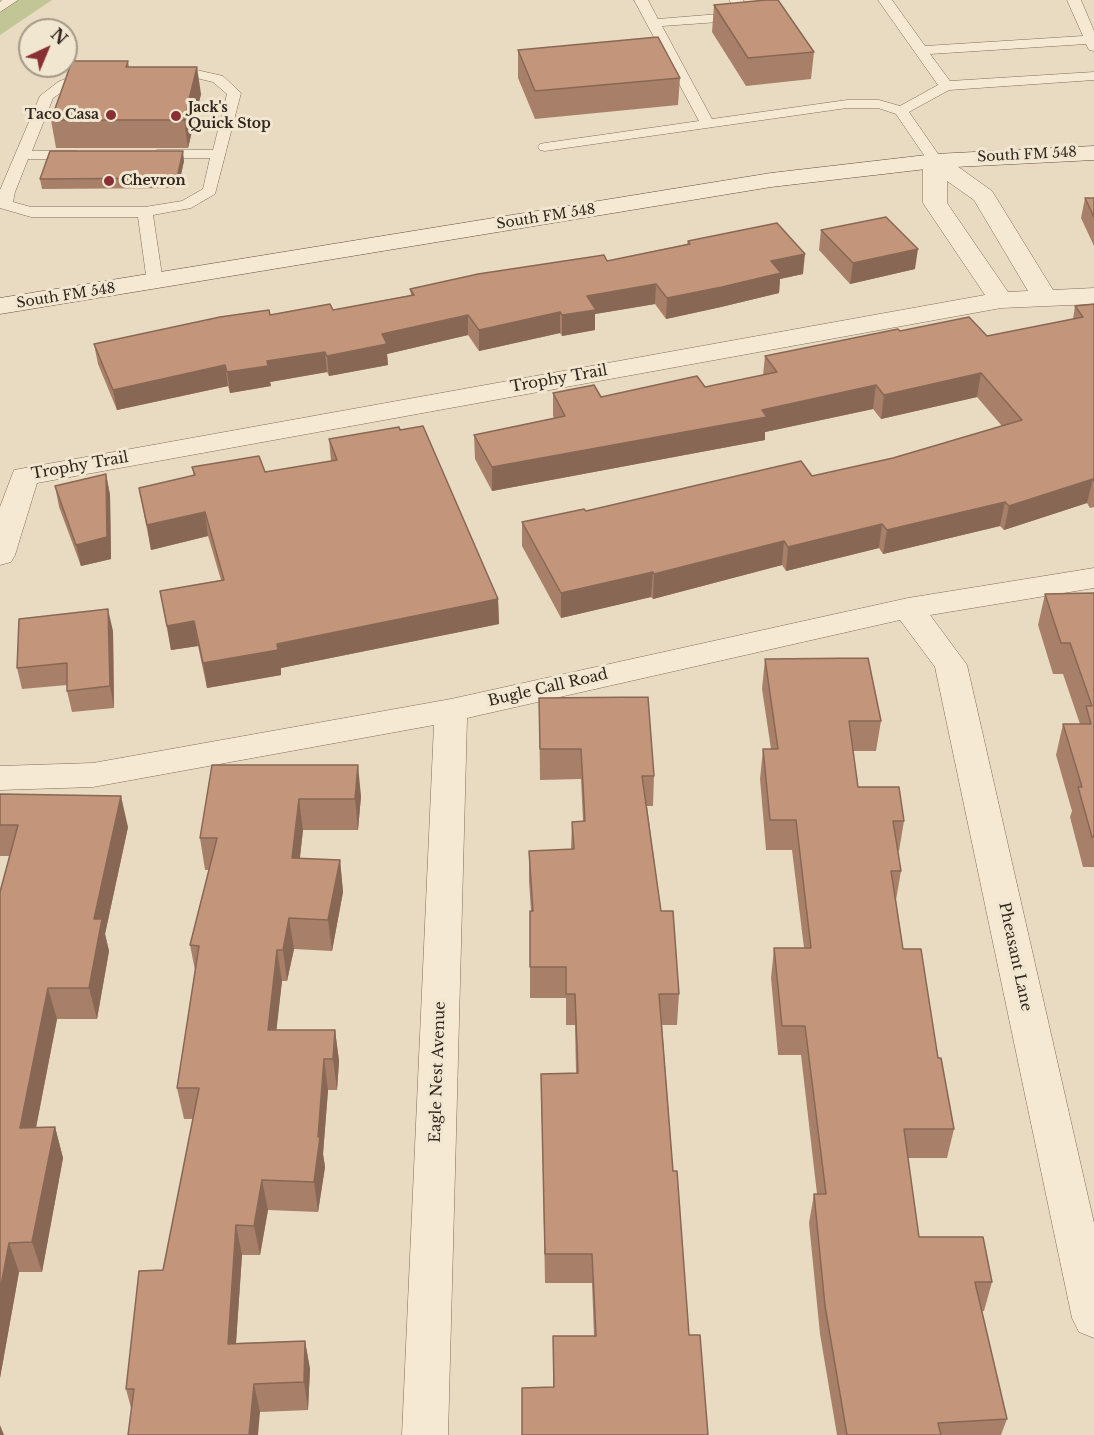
<!DOCTYPE html>
<html>
<head>
<meta charset="utf-8">
<style>
  body { margin:0 }
  #map { position:relative; width:1094px; height:1435px; overflow:hidden; background:#e9dbc1; font-family:"Libre Baskerville",serif }
  canvas { display:block }
  .north { position:absolute; left:18px; top:18px; width:60px; height:60px; box-sizing:border-box; background:#f1e6d0; border:2px solid #a49988; border-radius:50%; rotate:44deg; font-size:16px; font-weight:700; line-height:24px; text-align:center; color:#31261d }
  .north::after { content:''; display:block; margin:auto; width:21px; height:27px; background:#893035; clip-path:polygon(50% 0,100% 100%,50% 72%,0 100%) }
</style>
</head>
<body>
<div id="map">
<canvas width="1094" height="1435"></canvas>
<div class="north">N</div>
</div>
<script>
const context = document.querySelector('canvas').getContext('2d');
context.lineJoin = 'round';
function fill(path, color) { context.fillStyle = color; context.fill(path, 'evenodd'); }
const poly = rows => new Path2D(rows.map(r => 'M' + r).join(''));
function stroke(path, color, width, dash) { context.strokeStyle = color; context.lineWidth = width; context.lineCap = dash ? 'butt' : 'round'; context.setLineDash(dash || []); context.stroke(path); }
function label(font, color, halo, rows, align = 'center') {
  context.font = font + ' "Libre Baskerville",serif'; context.lineWidth = 6; context.setLineDash([]); context.textBaseline = 'middle'; context.strokeStyle = halo; context.fillStyle = color; for (const [text, x, y, turn = 0] of rows) {
    context.save(); context.translate(x, y); context.rotate((+turn || 0) * Math.PI / 180); context.textAlign = isNaN(turn) ? turn : align; if (halo) context.strokeText(text, 0, 0); context.fillText(text, 0, 0); context.restore();
  }
}
fill(poly([
  [0,0,52,0,0,35]
]), '#c2c596');
const service = poly([
  [2,0,18,0,0,12,0,2,2,0],
  [634,0,648,0,658,19,719,14,730,11,734,7,729,0,743,0,748,8,740,17,719,22,662,26,712,119,847,100,879,100,900,106,938,85,878,0,892,0,925,46,1083,36,1067,0,1081,0,1094,31,1094,51,1089,50,1086,44,930,54,950,81,1094,72,1094,80,949,90,909,112,943,161,935,166,930,164,896,114,878,108,847,108,545,151,540,150,538,147,540,144,545,143,699,121,634,0],
  [171,69,192,69,223,76,241,93,215,194,191,208,153,215,163,282,161,285,149,285,147,282,138,217,31,217,0,208,0,190,40,96,58,82,81,72,93,73,95,76,93,79,84,80,68,88,53,98,32,151,77,151,84,155,77,159,28,159,15,192,13,202,31,207,145,207,182,201,203,189,210,158,157,158,150,154,157,150,213,150,227,94,213,82,192,77,166,76,164,73,171,69]
]);
const minor = poly([
  [935,154,943,156,992,191,1053,290,1094,288,1094,304,1001,308,37,483,15,555,11,562,0,565,0,507,14,470,985,295,923,203,923,161,927,156,935,154],
  [947,181,974,200,1028,291,1008,292,947,203,947,181],
  [1094,568,1094,588,930,615,967,665,1094,1223,1094,1338,1079,1332,1072,1318,935,667,900,620,467,718,448,1435,402,1435,434,725,93,787,0,790,0,766,93,763,451,699,908,598,1094,568]
]);
const secondary = poly([
  [1094,146,1094,160,935,168,771,187,0,314,0,298,771,173,935,154,1094,146]
]);
stroke(service, '#806d5a', 1);
stroke(minor, '#806d5a', 1);
stroke(secondary, '#624e3e', 1);
fill(service, '#f5e9d3');
fill(minor, '#f5e9d3');
fill(secondary, '#f5e9d3');
fill(poly([
  [714,5,814,52,811,79,746,86,712,32],
  [518,50,680,78,678,105,535,119,518,78],
  [128,61,129,67,201,94,188,148,56,148,51,120],
  [184,161,178,188,42,189,40,179],
  [1085,198,1094,198,1094,246,1081,218],
  [821,230,915,269,850,284,819,250],
  [688,241,803,274,780,279,779,293,721,307,666,319,655,304,595,314,595,330,562,336,560,333,479,351,468,335,387,354,388,365,329,376,327,372,270,382,271,386,230,393,228,386,117,410,98,364,94,344,270,315,333,310,411,295,410,289,607,261,687,244],
  [1094,304,1094,507,1090,508,1087,503,1004,530,1000,526,883,554,879,548,786,571,782,565,653,599,651,597,561,618,522,546,522,522,586,511,812,476,893,458,1002,426,977,397,881,419,873,409,765,432,765,440,492,491,475,459,474,435,554,418,553,416,553,393,601,397,705,387,763,375,765,356,900,331,987,336,1073,319,1075,306],
  [329,439,498,599,499,624,281,668,281,675,207,688,198,646,171,650,160,591,221,580,208,536,151,550,139,488,194,476,192,467,265,472,331,461],
  [106,474,110,495,111,559,81,566,59,507,55,486],
  [1094,593,1094,867,1083,867,1070,817,1072,811,1056,755,1063,724,1080,724,1063,674,1053,674,1038,625,1045,594],
  [113,631,114,708,72,712,67,691,67,685,22,689,17,668],
  [765,659,881,721,876,751,853,751,858,787,904,821,899,851,898,851,901,871,896,900,903,949,938,1058,954,1129,947,1158,908,1158,919,1237,992,1282,984,1311,982,1311,1007,1419,1001,1435,837,1435,820,1334,809,1223,814,1194,817,1194,801,1055,778,1055,771,978,774,948,804,948,792,850,766,850,760,779,763,749,771,749,762,689],
  [539,698,654,776,653,806,647,806,661,911,679,994,677,1025,662,1025,673,1171,689,1335,708,1435,522,1435,553,1387,553,1336,594,1336,592,1283,545,1283,541,1074,576,1073,575,1025,566,1025,566,998,530,998,530,911,531,911,529,881,529,851,571,849,572,822,583,821,581,779,540,780],
  [212,765,361,796,358,830,303,830,300,858,340,860,343,892,332,951,294,949,287,981,282,981,276,1030,335,1030,339,1061,337,1090,328,1090,323,1154,325,1167,318,1212,268,1210,260,1255,242,1255,236,1343,305,1341,310,1369,308,1410,260,1412,131,1408,126,1389,163,1270,193,1119,184,1119,177,1088,195,970,190,945,209,870,205,870,200,838],
  [0,794,128,827,105,934,109,951,97,1019,57,1019,36,1128,55,1127,63,1158,42,1272,19,1272,0,1378,0,892,10,856,0,856]
]), '#a88069');
fill(poly([
  [197,67,201,94,188,148,184,120],
  [183,151,184,161,178,188,177,178],
  [918,249,915,269,850,284,853,263],
  [805,254,803,274,780,279,779,293,721,307,666,319,667,298,771,261],
  [656,284,655,304,595,314,595,330,562,336,562,315,587,296],
  [560,312,560,333,479,351,479,330],
  [468,315,468,335,387,354,388,365,329,376,327,356,382,334],
  [325,352,327,372,270,382,271,386,230,393,227,372,267,361],
  [225,365,228,386,117,410,113,390],
  [981,373,977,397,881,419,884,395],
  [876,385,873,409,765,432,765,440,492,491,492,467],
  [106,474,110,495,111,559,81,566,76,545],
  [1093,479,1087,503,1004,530,1009,506],
  [1005,502,1000,526,883,554,887,530],
  [205,512,208,536,151,550,147,525],
  [882,524,879,548,786,571,788,547],
  [784,541,782,565,653,599,654,574],
  [653,572,651,597,561,618,561,593],
  [498,599,499,624,281,668,281,675,207,688,203,663,277,644],
  [108,609,113,631,114,708,110,686],
  [194,621,198,646,171,650,167,626],
  [358,765,361,796,358,830,355,799],
  [121,796,128,827,105,934,109,951,97,1019,89,988,94,919],
  [299,799,303,830,296,889,292,858],
  [340,860,343,892,332,951,328,920],
  [289,918,294,949,287,981,283,950],
  [277,950,282,981,273,1061,268,1030],
  [48,988,57,1019,30,1158,20,1128],
  [335,1030,339,1061,337,1090,333,1059],
  [324,1059,328,1090,323,1154,325,1167,318,1212,314,1182],
  [55,1127,63,1158,42,1272,32,1242],
  [262,1180,268,1210,260,1255,254,1226],
  [236,1225,242,1255,234,1372,228,1344],
  [9,1243,19,1272,0,1378,0,1291],
  [305,1341,310,1369,308,1410,304,1382],
  [254,1384,260,1412,258,1435,249,1435],
  [0,1425,4,1435,0,1435]
]), '#886855');
const building = poly([
  [766,0,778,0,814,52,748,58,714,5,766,0],
  [658,37,680,78,535,91,518,50,658,37],
  [72,61,128,61,126,67,197,67,184,120,51,120,72,61],
  [50,151,183,151,177,178,40,179,50,151],
  [1085,198,1094,198,1094,217,1085,198],
  [886,217,918,249,853,263,821,230,886,217],
  [777,223,805,254,771,261,781,273,722,287,667,298,656,284,587,296,596,310,562,315,560,312,479,330,468,315,382,334,387,344,327,356,325,352,267,361,268,366,227,372,225,365,113,390,94,344,220,317,269,310,270,315,330,304,333,310,414,295,410,289,478,274,604,255,607,261,690,244,688,241,777,223],
  [1094,304,1094,481,1093,479,1009,506,1005,502,887,530,882,524,788,547,784,541,654,574,653,572,561,593,522,522,584,509,586,511,801,461,812,476,893,458,1022,420,981,373,884,395,876,385,762,410,767,417,492,467,474,435,565,416,553,393,594,385,601,397,697,376,705,387,777,372,765,356,898,329,900,331,969,317,987,336,1083,317,1075,306,1094,304],
  [423,426,498,599,277,644,278,650,203,663,194,621,167,626,160,591,224,580,205,512,147,525,139,488,195,475,192,467,259,456,265,472,337,460,329,439,399,427,400,430,423,426],
  [106,474,107,537,76,545,55,486,106,474],
  [1094,593,1094,837,1092,837,1078,787,1082,787,1063,724,1091,724,1086,706,1092,706,1070,643,1061,643,1045,594,1094,593],
  [108,609,110,686,67,691,67,663,17,668,19,619,108,609],
  [868,658,881,721,849,721,858,787,899,787,904,821,893,821,901,871,891,871,903,949,921,949,938,1058,941,1058,954,1129,904,1129,919,1237,983,1237,992,1282,975,1282,1007,1419,938,1423,941,1435,847,1435,825,1306,814,1194,826,1194,805,1026,782,1026,774,948,811,948,796,820,770,820,763,749,778,749,765,659,868,658],
  [648,697,654,776,642,776,661,911,673,911,679,994,659,994,673,1171,677,1171,689,1335,700,1335,708,1435,522,1435,522,1388,554,1387,553,1336,596,1336,592,1254,545,1254,541,1074,578,1073,575,994,566,994,566,967,530,967,530,911,533,911,529,851,574,849,572,822,585,821,581,749,540,749,539,698,648,697],
  [212,765,358,765,355,799,299,799,292,858,340,860,328,920,289,918,283,950,277,950,268,1030,335,1030,333,1059,324,1059,318,1137,320,1137,314,1182,262,1180,254,1226,236,1225,228,1344,305,1341,304,1382,254,1384,249,1435,128,1435,134,1389,126,1389,139,1271,163,1270,199,1088,177,1088,199,946,190,945,217,838,200,838,212,765],
  [0,794,121,796,94,919,102,919,89,988,48,988,20,1128,55,1127,32,1242,9,1243,0,1291,0,892,18,825,0,825,0,794]
]);
fill(building, '#c3957a');
stroke(building, '#886855', 1.5);
for (const [x, y, r, color] of [
  [111,115,6,"#893035"],
  [176,116,6,"#893035"],
  [109,181,6,"#893035"]
]) { const dot = new Path2D(); dot.arc(x, y, r, 0, 2 * Math.PI); context.fillStyle = color; context.fill(dot); stroke(dot, '#f1e6d0', 2); }
label('bold 14px', '#31261d', '#f1e6d0', [
  ["Jack's",188,108],
  ["Quick Stop",188,124],
  ["Taco Casa",99,115,"right"],
  ["Chevron",121,181]
], 'left');
label('14px', '#31261d', '#f1e6d0', [
  ["South FM 548",1027,155,-3],
  ["South FM 548",546,217,-9],
  ["South FM 548",66,296,-9]
]);
label('15px', '#31261d', '#f1e6d0', [
  ["Trophy Trail",559,379,-10],
  ["Trophy Trail",80,466,-10],
  ["Bugle Call Road",548,688,-13],
  ["Pheasant Lane",1015,957,78],
  ["Eagle Nest Avenue",438,1072,-88]
]);
</script>
</body>
</html>
